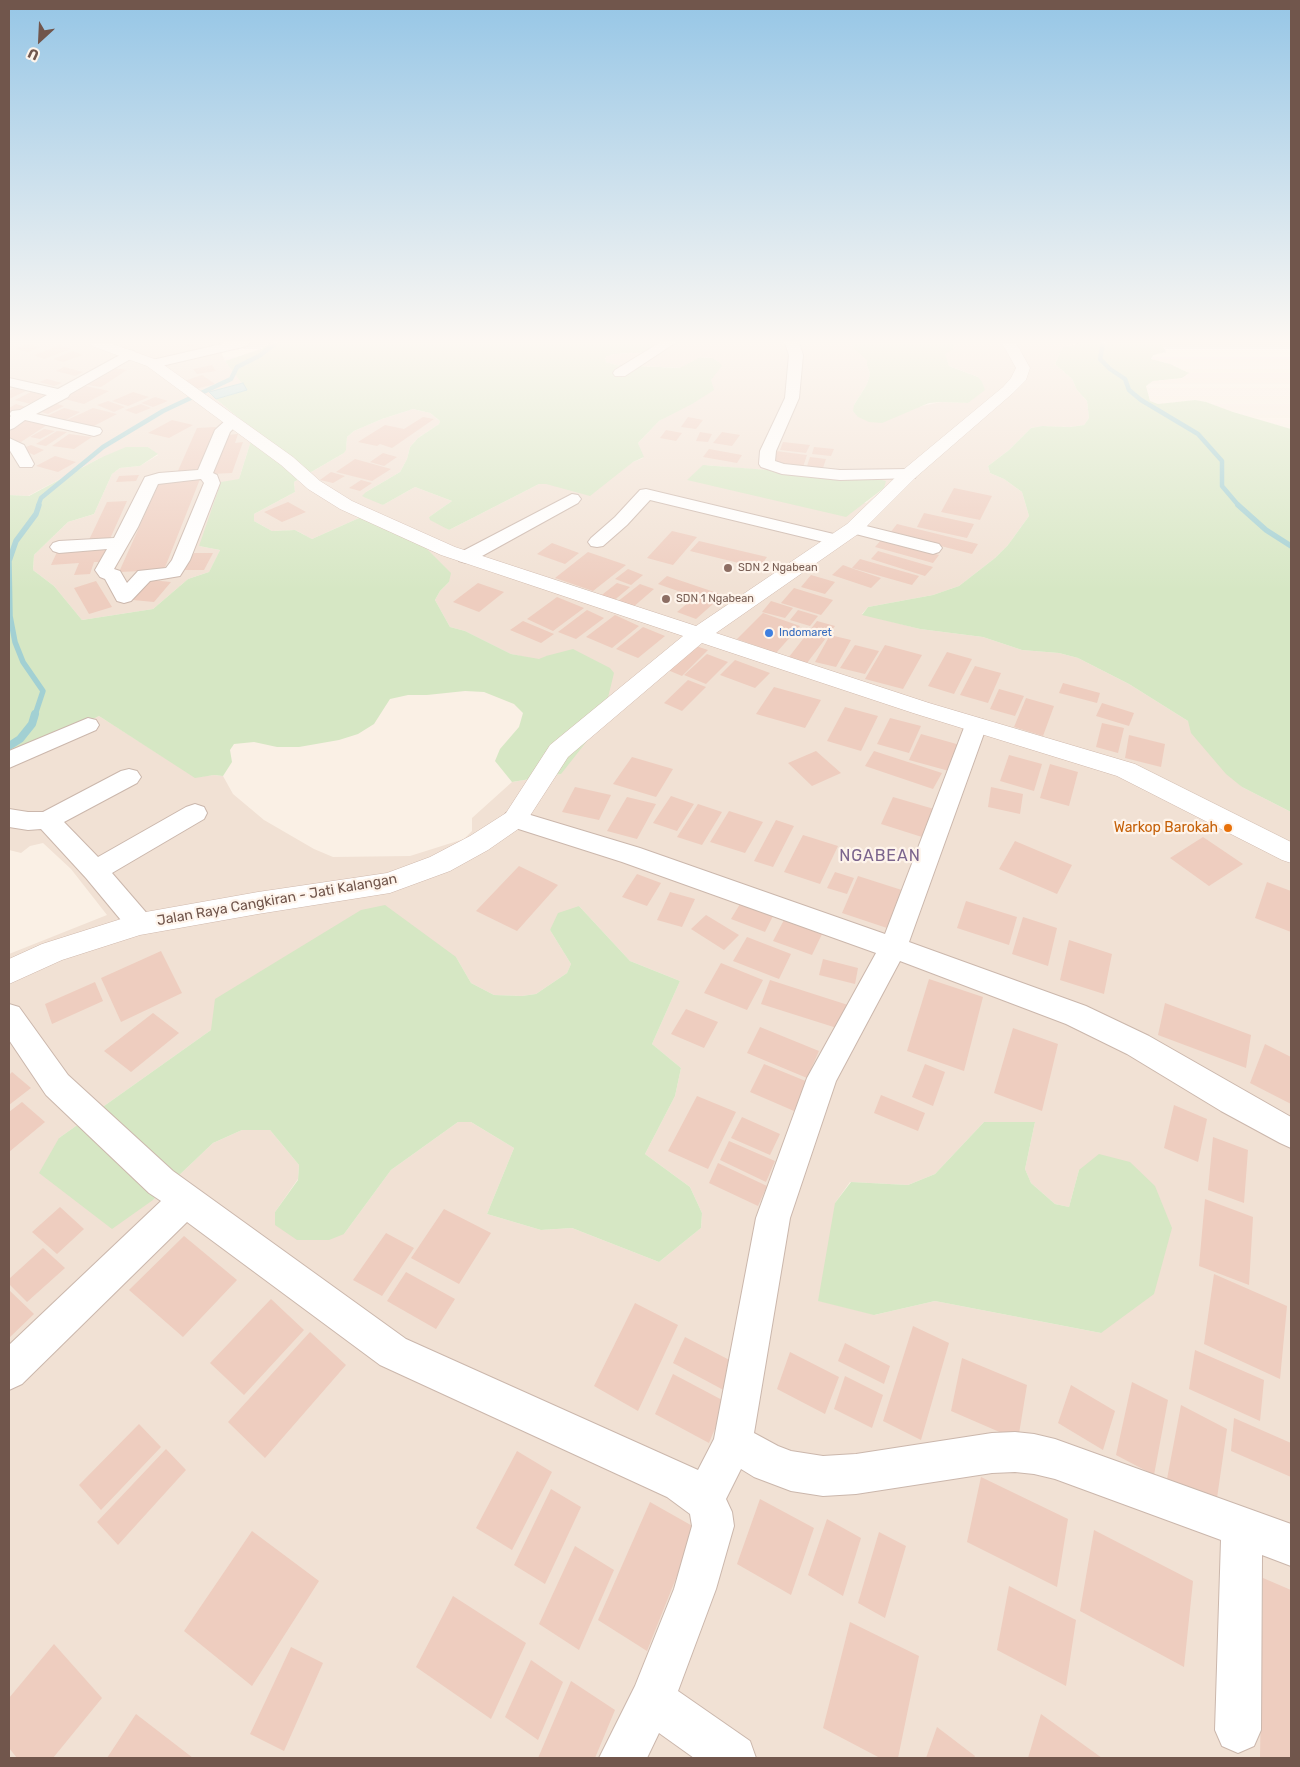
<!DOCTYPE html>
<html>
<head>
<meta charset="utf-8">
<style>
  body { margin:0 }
  #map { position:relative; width:1300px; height:1767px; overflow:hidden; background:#faf0e5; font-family:Rubik,sans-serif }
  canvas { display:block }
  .frame { position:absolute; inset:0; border:10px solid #71564c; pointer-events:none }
  .north { position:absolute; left:15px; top:15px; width:50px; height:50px; -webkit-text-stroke:4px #fef4eb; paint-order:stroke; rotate:205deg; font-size:14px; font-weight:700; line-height:20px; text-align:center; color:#71564c }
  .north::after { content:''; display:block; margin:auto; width:18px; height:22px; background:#71564c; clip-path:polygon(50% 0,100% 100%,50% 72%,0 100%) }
</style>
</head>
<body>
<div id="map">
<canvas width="1300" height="1767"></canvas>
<div class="frame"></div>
<div class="north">U</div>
</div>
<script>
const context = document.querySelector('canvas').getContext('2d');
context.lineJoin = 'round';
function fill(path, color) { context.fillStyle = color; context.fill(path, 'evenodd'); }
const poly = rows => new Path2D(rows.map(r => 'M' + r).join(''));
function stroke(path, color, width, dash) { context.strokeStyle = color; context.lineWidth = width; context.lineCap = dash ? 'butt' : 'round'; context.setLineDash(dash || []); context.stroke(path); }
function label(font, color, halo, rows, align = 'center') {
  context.font = font + ' Rubik,sans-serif'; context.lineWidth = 4.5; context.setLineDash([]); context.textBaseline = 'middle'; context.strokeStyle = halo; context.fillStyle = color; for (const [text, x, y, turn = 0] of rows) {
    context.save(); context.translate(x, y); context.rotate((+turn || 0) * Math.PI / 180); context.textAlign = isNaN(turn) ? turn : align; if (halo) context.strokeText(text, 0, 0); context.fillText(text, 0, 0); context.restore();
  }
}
fill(poly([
  [9,343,220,343,218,344,225,361,243,383,209,393,254,431,239,479,199,546,220,550,209,572,188,579,153,609,82,620,54,586,33,570,34,555,68,522,94,514,112,474,120,468,140,466,158,455,148,447,100,458,28,496,9,495],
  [658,343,853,343,853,347,868,360,867,365,870,374,867,384,854,405,917,407,941,402,968,403,978,377,949,366,944,353,956,346,957,343,1079,343,1062,348,1055,364,1072,379,1077,390,1087,401,1089,418,1084,425,1070,427,1042,426,1031,428,1009,450,988,466,990,473,1004,479,1022,492,1029,516,1008,545,995,558,959,586,933,595,868,607,862,614,920,629,983,637,1022,650,1059,653,1078,658,1129,684,1188,721,1242,787,1291,812,1291,1758,9,1758,9,954,107,915,71,869,43,843,30,846,21,853,9,850,9,760,99,716,195,777,214,775,223,776,233,794,264,820,314,849,333,857,410,856,464,839,472,831,472,818,512,782,561,774,546,656,539,660,511,654,465,631,450,627,435,600,440,591,449,582,359,518,312,539,295,530,272,531,254,521,254,514,295,492,294,482,344,453,346,449,347,437,354,431,382,419,413,409,430,413,440,421,439,424,418,438,410,447,407,459,400,472,366,492,383,505,415,487,452,501,429,517,449,530,539,484,633,462,643,458,638,443,659,421,674,412,711,380,719,362,712,358,700,357,681,368,616,365,606,362,605,357,614,354,651,352,657,348],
  [704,465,762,470,884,488,866,503],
  [579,906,630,961,680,981,652,1044,681,1068,675,1096,645,1154,690,1187,702,1213,701,1228,659,1262,572,1228,541,1230,487,1214,514,1148,471,1122,458,1122,391,1170,344,1234,275,1212,298,1179,299,1165,270,1130,242,1130,213,1143,153,1200,59,1138,211,1030,456,957,471,983,494,995,522,996,536,994,567,973,571,964,550,930],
  [984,1122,1035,1122,1025,1169,1031,1183,1055,1204,1069,1207,1079,1170,1101,1333,935,1301,874,1315,835,1203,850,1182,908,1185,935,1174]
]), '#f1e1d4');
fill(poly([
  [270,343,658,343,658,348,651,352,614,354,605,357,606,362,616,365,680,368,700,357,712,358,719,362,722,366,711,380,714,390,692,404,659,421,638,443,644,457,633,462,590,496,546,484,539,484,449,530,430,520,429,517,452,501,415,487,383,505,366,498,362,496,366,492,400,472,407,459,410,447,418,438,439,424,440,421,430,413,413,409,382,419,354,431,347,437,346,450,344,453,294,482,295,492,254,514,254,521,272,531,295,530,312,539,359,518,366,518,422,544,451,573,449,582,440,591,435,600,450,627,465,631,511,654,539,659,546,656,573,649,610,668,614,673,602,722,561,774,512,782,495,761,500,749,519,727,523,713,514,704,484,692,465,691,427,695,408,695,390,699,374,724,358,734,339,740,299,747,277,747,254,742,234,744,230,750,232,762,223,776,214,775,195,778,99,716,9,760,9,495,29,496,100,458,126,447,148,447,158,454,140,466,120,468,112,474,94,514,68,522,34,555,33,570,54,586,82,620,153,609,188,579,209,572,220,550,199,546,221,482,239,479,254,431,216,399,247,390,225,361,261,349],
  [853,343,957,343,952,350,945,354,949,366,978,377,982,382,985,390,968,403,941,402,929,403,882,423,869,422,858,417,853,411,854,405,867,384,870,374,867,365,867,360,852,347],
  [1079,343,1161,343,1166,352,1153,355,1151,359,1170,364,1189,373,1182,378,1153,381,1146,386,1150,401,1158,404,1195,400,1206,402,1233,412,1291,429,1291,812,1242,787,1226,774,1191,733,1188,721,1129,684,1078,658,1059,653,1022,650,983,637,920,629,862,615,868,607,933,595,959,586,995,558,1008,545,1029,516,1022,492,1004,479,990,473,988,466,1009,450,1031,428,1042,426,1070,427,1084,425,1089,418,1087,401,1077,390,1072,379,1055,364,1062,348],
  [703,465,873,478,886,481,884,488,846,517,687,480],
  [385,905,456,957,471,983,494,995,522,996,536,994,567,973,571,964,550,930,558,913,579,906,630,961,680,981,652,1044,681,1068,675,1096,645,1154,690,1187,702,1213,701,1228,659,1262,572,1228,541,1230,487,1214,514,1148,471,1122,458,1122,391,1170,344,1234,329,1240,297,1240,275,1225,275,1212,298,1180,299,1165,270,1130,242,1130,213,1143,153,1200,112,1229,39,1173,59,1138,211,1030,215,999,361,910],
  [984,1122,1035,1122,1025,1169,1031,1183,1055,1204,1069,1207,1079,1170,1099,1154,1130,1162,1155,1186,1172,1228,1154,1294,1101,1333,935,1301,874,1315,818,1301,835,1203,851,1182,908,1185,935,1174]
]), '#d6e7c4');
const water = poly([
  [243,383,247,390,216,399,209,392,243,383]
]);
fill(water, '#bbe0e2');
stroke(water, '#a2d0d3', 1);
stroke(poly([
  [1103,343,1100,359,1110,369,1125,379,1129,390,1141,400,1198,434,1222,461,1222,486,1239,506],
  [38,506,41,498,103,447,163,411,231,379,237,367,259,356,276,343]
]), '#a2d0d3', 4.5);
stroke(poly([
  [1238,505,1266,530,1291,546],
  [35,715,43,691,23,662,15,642,10,616,9,561,16,541,36,514,39,505]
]), '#a2d0d3', 5.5);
stroke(poly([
  [9,746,20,739,32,724,35,714]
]), '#a2d0d3', 8);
fill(poly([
  [185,343,203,343,191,347,181,344],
  [27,344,40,347,28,352,15,349],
  [60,345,71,349,44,359,34,355],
  [73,351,83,355,63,362,53,359],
  [212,365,216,371,197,374,193,369],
  [64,367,83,372,75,376,56,371],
  [113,368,127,370,101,387,87,385],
  [202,375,215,384,196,389,184,381],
  [47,379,62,383,54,386,39,382],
  [86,386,109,391,84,404,61,398],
  [14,388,26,391,9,399,9,391],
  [31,392,51,397,35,405,15,400],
  [133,392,149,397,128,406,112,401],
  [155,397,168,401,153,407,141,403],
  [108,401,125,407,114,412,97,405],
  [54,403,64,406,48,414,38,411],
  [16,404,29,408,18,413,9,411,9,408],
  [141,404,151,408,136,414,125,410],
  [64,408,80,412,64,421,47,416],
  [93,408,117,414,92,427,67,420],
  [423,417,434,419,392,448,380,444,377,446,358,442,385,425,404,429],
  [688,417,703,420,696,429,681,427],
  [23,420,50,423,21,442,9,440,9,429],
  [172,420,193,425,169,438,148,433],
  [216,427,197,472,177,473,197,428],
  [44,429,55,431,40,439,30,437],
  [666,430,682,433,676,441,660,438],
  [57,431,67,432,46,446,36,444],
  [700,432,712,434,708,442,696,441],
  [722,432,740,435,732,446,713,443],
  [69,434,92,437,74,449,52,446],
  [238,434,235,443,243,442,232,473,212,474,227,435],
  [783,442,810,445,806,453,780,450],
  [31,445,44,450,34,455,21,449],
  [814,447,834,449,831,456,812,454],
  [709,449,742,455,737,463,703,457],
  [776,451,807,455,803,467,771,463],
  [383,453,397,457,384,466,370,462],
  [55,456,76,462,58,472,36,466],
  [810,457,826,459,822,471,806,469],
  [355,459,391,469,372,481,336,472],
  [331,472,345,476,333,483,320,480],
  [139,475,136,481,116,482,119,476],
  [200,479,164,570,119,572,160,481],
  [361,480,372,483,360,491,349,488],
  [954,488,992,496,980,520,941,512],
  [127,501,109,541,88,542,107,502],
  [288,502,306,512,282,522,264,512],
  [924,513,974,524,967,538,917,527],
  [897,524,978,544,972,554,890,533],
  [672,531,697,537,673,565,647,558],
  [882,539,939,555,933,563,875,547],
  [699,541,767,557,759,568,690,551],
  [552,543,579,553,565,564,537,554],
  [108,549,102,562,94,562,90,574,74,575,79,563,51,565,57,552],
  [878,551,933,567,925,576,871,559],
  [588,552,626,565,593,591,555,578],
  [194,553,213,553,204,570,184,570],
  [860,559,919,576,912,585,852,568],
  [843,565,851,568,881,578,871,588,832,575],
  [628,569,643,575,631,585,615,579],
  [811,575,835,582,825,594,801,587],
  [667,576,723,595,696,619,677,612,695,597,658,584],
  [151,580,171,582,154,602,133,600],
  [96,581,112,607,89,614,74,588],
  [478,583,504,592,479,612,453,602],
  [617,583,630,587,611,603,598,598],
  [640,584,654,589,632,608,617,602],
  [794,588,833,600,821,615,781,603],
  [557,597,584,608,553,631,527,619],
  [771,601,793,608,785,618,762,612],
  [587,610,604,618,576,639,558,632],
  [798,610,818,616,810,626,790,620],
  [763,613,800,626,776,653,737,639],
  [615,615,639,626,612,648,586,637],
  [523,621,554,634,541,643,510,630],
  [817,621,835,626,807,663,789,657],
  [643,627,665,636,638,658,616,649],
  [830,635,851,640,836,667,815,662],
  [690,644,708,650,682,676,663,668],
  [855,645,879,651,865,674,840,668],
  [885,645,922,655,903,689,865,679],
  [947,652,972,659,954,694,928,686],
  [707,654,728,662,706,684,684,675],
  [735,660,770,673,755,688,720,675],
  [975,666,1001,673,988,703,960,695],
  [688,680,706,687,682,711,664,703],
  [1063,683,1100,693,1097,703,1059,693],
  [774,687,821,700,805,728,756,714],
  [999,689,1024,696,1015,716,990,709],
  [1026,698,1054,706,1043,736,1014,727],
  [1102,703,1134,713,1129,726,1096,716],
  [845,707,878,716,861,751,827,741],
  [890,718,921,726,909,753,877,744],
  [1102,723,1124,728,1118,753,1096,747],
  [921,734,960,745,949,771,909,760],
  [1129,735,1165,744,1161,767,1125,758],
  [816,751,841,773,812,786,788,763],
  [874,751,942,773,933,789,865,766],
  [1009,755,1042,764,1034,791,1000,781],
  [632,757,673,769,656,797,613,784],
  [1050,764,1078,772,1069,806,1040,798],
  [575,787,611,795,599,820,562,812],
  [991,787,1023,794,1020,814,988,807],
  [671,796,694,804,677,831,653,823],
  [627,797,656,804,637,839,607,831],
  [893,797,934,809,922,837,881,824],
  [698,804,722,812,702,845,677,837],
  [729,811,763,822,745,853,710,842],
  [776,820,794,826,773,867,754,861],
  [803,835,838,846,820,884,784,872],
  [1203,837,1243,864,1209,886,1170,858],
  [1015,841,1072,865,1057,894,999,869],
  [519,866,558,885,517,931,476,911],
  [835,872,854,878,847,894,827,888],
  [637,874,661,883,647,906,622,897],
  [858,876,908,892,893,930,842,913],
  [1267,882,1291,891,1291,932,1255,918],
  [670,892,695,899,682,927,657,920],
  [966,901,1017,917,1009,945,957,928],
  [740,904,773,916,765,932,731,919],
  [706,915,739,935,724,950,691,929],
  [1023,917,1057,928,1048,966,1012,954],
  [785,918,823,932,812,955,773,941],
  [747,937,791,954,779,979,733,961],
  [1069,940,1112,954,1104,994,1060,980],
  [161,951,182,993,121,1022,101,978],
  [823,959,858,968,855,984,819,975],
  [721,963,763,980,747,1010,704,993],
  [929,979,983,997,964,1071,907,1051],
  [770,980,848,1005,840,1029,761,1004],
  [95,982,103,1001,52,1024,45,1004],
  [1165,1003,1251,1035,1246,1068,1158,1035],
  [686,1009,718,1022,704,1048,671,1034],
  [153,1013,179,1033,131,1072,104,1051],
  [760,1027,819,1051,807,1078,747,1053],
  [1013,1028,1058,1044,1042,1111,994,1093],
  [1265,1044,1291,1057,1291,1104,1250,1083],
  [764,1064,808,1082,794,1111,750,1092],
  [925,1064,945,1072,933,1106,912,1097],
  [12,1072,31,1088,9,1105,9,1075],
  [881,1095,925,1113,918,1131,874,1113],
  [697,1096,736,1112,708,1169,668,1151],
  [22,1102,45,1122,9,1152,9,1112],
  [1174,1105,1207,1119,1198,1162,1164,1148],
  [742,1117,780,1134,770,1155,731,1138],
  [1213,1137,1248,1150,1244,1203,1208,1190],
  [729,1141,775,1161,766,1182,720,1160],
  [718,1163,767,1186,758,1206,709,1183],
  [1205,1199,1253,1217,1249,1285,1199,1266],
  [60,1207,84,1229,57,1254,32,1232],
  [444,1209,491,1233,459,1284,411,1258],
  [386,1233,414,1248,382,1296,353,1280],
  [184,1236,237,1280,183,1337,129,1290],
  [43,1248,65,1268,27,1302,9,1284,9,1279],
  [406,1272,455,1299,436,1329,387,1301],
  [1214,1274,1287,1306,1280,1379,1204,1344],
  [9,1290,34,1314,9,1338],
  [271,1299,304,1330,244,1395,210,1363],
  [635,1303,678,1325,638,1411,594,1386],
  [913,1326,949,1343,921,1440,883,1421],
  [310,1332,346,1365,265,1458,228,1422],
  [685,1337,743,1367,731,1394,673,1363],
  [845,1343,890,1366,884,1384,838,1361],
  [1195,1350,1264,1380,1260,1421,1189,1389],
  [790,1352,839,1377,825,1414,777,1389],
  [962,1358,1027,1385,1018,1440,951,1411],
  [673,1374,726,1402,709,1443,655,1414],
  [845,1376,883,1395,872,1428,834,1409],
  [1132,1382,1168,1400,1154,1475,1116,1455],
  [1071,1385,1115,1411,1103,1450,1058,1423],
  [1181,1405,1227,1429,1216,1505,1167,1479],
  [1234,1418,1291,1443,1291,1477,1231,1451],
  [139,1424,161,1447,101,1510,79,1485],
  [166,1449,186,1470,118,1545,97,1522],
  [517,1451,552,1472,512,1550,476,1528],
  [981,1477,1068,1519,1057,1587,967,1542],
  [551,1489,581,1507,545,1584,514,1565],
  [760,1499,814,1528,791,1595,737,1564],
  [650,1502,696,1528,647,1651,598,1620],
  [827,1519,861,1538,843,1596,808,1575],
  [1094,1530,1193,1581,1184,1667,1080,1611],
  [252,1531,319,1581,252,1686,184,1631],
  [879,1532,906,1546,885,1618,858,1603],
  [575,1546,614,1570,579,1650,539,1624],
  [1263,1578,1291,1590,1291,1758,1260,1758],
  [1009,1586,1076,1620,1066,1686,997,1650],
  [453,1596,526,1643,491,1719,416,1667],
  [850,1622,919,1656,898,1758,880,1758,823,1728],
  [54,1644,102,1698,53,1758,17,1758,9,1748,9,1698],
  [291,1647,323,1663,284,1751,250,1734],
  [531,1660,563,1682,538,1740,505,1717],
  [571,1681,615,1710,595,1758,538,1758],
  [136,1714,193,1758,107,1758],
  [1041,1714,1102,1758,1028,1758],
  [937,1727,975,1756,974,1758,926,1758]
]), '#eecdbf');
const street = poly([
  [226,343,249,343,247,346,153,368,146,364,148,361,226,343],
  [659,343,675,343,625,376,615,376,613,373,615,370,659,343],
  [785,343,799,343,803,355,799,398,776,451,775,461,784,464,840,470,909,469,915,470,917,474,915,478,840,480,782,474,761,467,759,464,760,451,785,398,789,355,785,343],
  [129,350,134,351,136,354,134,357,70,394,68,397,36,414,100,428,102,431,100,434,94,436,25,420,14,428,9,430,9,418,11,416,9,414,12,411,20,410,47,395,9,386,9,378,58,389,129,350],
  [232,417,237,419,240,422,230,432,213,473,217,475,220,483,190,560,180,576,150,581,131,601,124,603,117,601,105,579,100,577,95,570,107,549,59,553,53,551,50,547,53,543,59,541,114,538,145,477,159,473,198,470,215,430,227,419,232,417],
  [201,479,204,483,172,560,166,568,138,571,127,583,120,571,114,569,138,527,158,484,201,479],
  [9,438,24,445,34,464,32,467,20,467,9,449,9,438],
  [646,489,842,536,845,540,842,544,836,545,650,500,627,525,603,546,597,547,591,546,588,542,591,538,615,517,640,490,646,489],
  [572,494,578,495,581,499,578,503,473,561,466,563,459,561,457,557,459,553,572,494],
  [854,523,939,544,942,548,939,552,933,554,848,532,845,528,848,524,854,523],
  [88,718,96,720,99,725,96,730,9,768,9,751,88,718],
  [976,718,984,720,987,725,909,942,1086,1006,1149,1036,1291,1117,1291,1148,1280,1143,1221,1111,1127,1054,1066,1024,900,961,836,1081,790,1218,754,1433,778,1446,791,1451,823,1456,856,1454,992,1433,1015,1432,1034,1434,1055,1439,1291,1524,1291,1566,1262,1555,1261,1730,1254,1746,1238,1753,1222,1746,1215,1730,1221,1540,1055,1479,1034,1474,1015,1472,992,1473,856,1494,823,1496,791,1491,754,1477,741,1469,726,1499,732,1512,734,1526,716,1589,678,1691,750,1741,756,1758,694,1758,659,1733,647,1758,599,1758,635,1686,674,1589,692,1526,690,1514,667,1497,380,1365,187,1222,22,1384,9,1390,9,1345,161,1201,149,1193,46,1095,9,1040,9,1004,19,1007,68,1075,173,1171,406,1339,698,1470,714,1439,756,1218,807,1078,876,953,622,862,506,825,503,819,506,813,515,810,524,813,640,848,885,934,965,725,968,720,976,718],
  [129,769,137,771,141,777,137,783,64,822,98,857,186,807,195,804,204,807,207,813,204,819,112,873,150,917,154,924,150,931,140,934,130,931,86,878,41,829,28,830,9,827,9,809,28,812,43,812,121,771,129,769]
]);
const secondary = poly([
  [90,343,110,343,157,360,293,457,320,481,352,501,455,547,696,626,847,524,903,470,1003,387,1011,378,1016,368,1002,343,1016,343,1030,368,1026,380,1013,393,915,478,861,532,716,633,929,703,1135,764,1291,842,1291,863,1282,860,1117,776,913,713,702,643,568,757,524,825,488,850,450,871,390,893,258,914,140,935,62,960,9,984,9,959,42,944,140,913,258,892,387,873,430,857,470,836,506,813,550,745,683,636,441,555,340,509,308,489,281,465,147,366,92,346,90,343]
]);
stroke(street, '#cbb7ac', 2);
stroke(secondary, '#d0b9ad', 1);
fill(street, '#fff');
fill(secondary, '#fff');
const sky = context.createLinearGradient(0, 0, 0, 590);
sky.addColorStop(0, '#96c6e6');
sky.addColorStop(0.58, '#fdf8f3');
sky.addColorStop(1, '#fdf8f300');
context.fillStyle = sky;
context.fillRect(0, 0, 1300, 590);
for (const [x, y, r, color] of [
  [728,568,5,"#8d6e63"],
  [666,599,5,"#8d6e63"],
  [769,633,5,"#3f7fe0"],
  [1228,828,5,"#e8710a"]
]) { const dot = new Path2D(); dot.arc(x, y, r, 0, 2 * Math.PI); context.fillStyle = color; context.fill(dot); stroke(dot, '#fef4eb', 2); }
label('11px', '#785e54', '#fef4eb', [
  ["SDN 2 Ngabean",738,568],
  ["SDN 1 Ngabean",676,599]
], 'left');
label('11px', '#366cbe', '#fef4eb', [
  ["Indomaret",779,633]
], 'left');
label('14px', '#c56008', '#fef4eb', [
  ["Warkop Barokah",1218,828]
], 'right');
label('14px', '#71564c', '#fef4eb', [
  ["Jalan Raya Cangkiran - Jati Kalangan",277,900,-10]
]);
context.letterSpacing = '1px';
label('16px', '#7b648d', '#fef4eb', [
  ["NGABEAN",880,856]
]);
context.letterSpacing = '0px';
</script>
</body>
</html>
